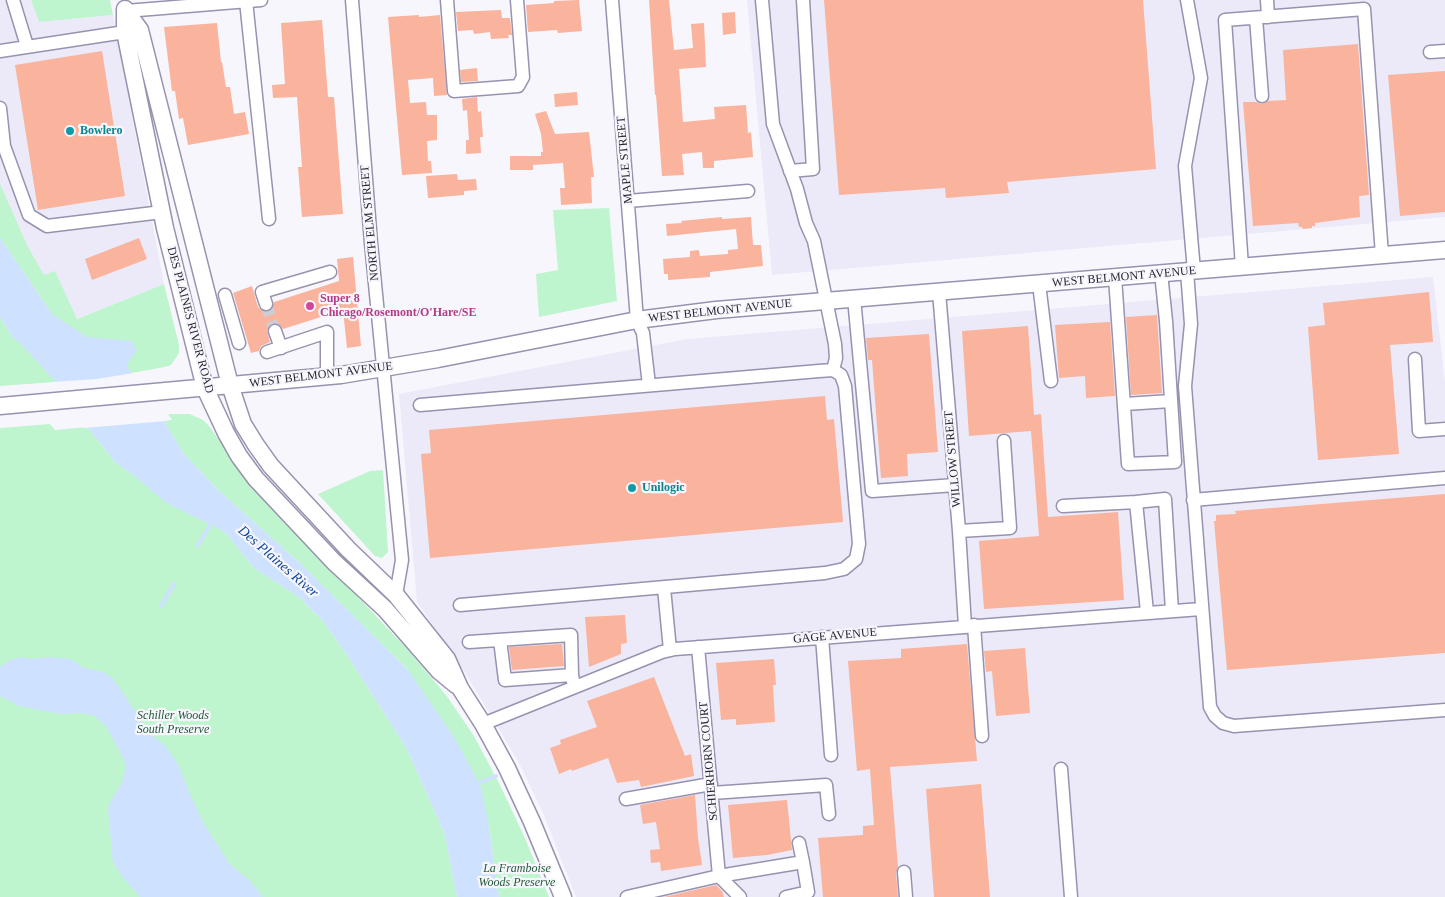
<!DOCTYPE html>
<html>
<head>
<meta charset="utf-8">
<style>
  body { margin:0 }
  canvas { display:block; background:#f7f6fd }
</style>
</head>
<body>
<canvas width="1445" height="897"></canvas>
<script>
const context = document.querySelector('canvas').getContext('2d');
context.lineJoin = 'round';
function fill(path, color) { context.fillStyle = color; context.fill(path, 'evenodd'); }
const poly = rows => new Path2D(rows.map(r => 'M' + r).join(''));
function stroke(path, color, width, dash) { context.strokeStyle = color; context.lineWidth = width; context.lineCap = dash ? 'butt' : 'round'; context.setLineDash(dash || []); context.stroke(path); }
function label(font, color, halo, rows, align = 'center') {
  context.font = font + ' Georgia,serif'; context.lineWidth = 4.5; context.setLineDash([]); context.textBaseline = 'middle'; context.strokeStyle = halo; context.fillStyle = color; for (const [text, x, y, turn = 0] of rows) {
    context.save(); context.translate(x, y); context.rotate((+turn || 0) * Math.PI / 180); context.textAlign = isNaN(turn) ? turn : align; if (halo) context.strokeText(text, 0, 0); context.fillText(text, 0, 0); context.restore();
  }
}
fill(poly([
  [0,0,31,0,39,22,113,15,164,284,66,323,0,238],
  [747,0,1445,0,1445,217,772,275],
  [1433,277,1445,382,1445,897,576,897,543,813,518,761,464,671,417,602,399,394,687,339]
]), '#eceaf9');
fill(poly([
  [31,0,110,0,113,15,39,22],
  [0,184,28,247,44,275,55,271,77,319,164,284,179,345,179,353,171,365,165,367,97,379,0,386,0,317,13,338,52,314,0,238],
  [609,208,617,301,539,317,536,274,558,270,553,210],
  [168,414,190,414,203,420,210,427,244,476,408,650,446,695,474,736,500,785,525,838,549,897,499,897,488,821,408,670,303,566,217,489,183,453,164,421,172,420],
  [50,424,55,430,87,427,116,463,196,517,225,532,254,568,299,597,323,621,347,655,407,749,445,835,457,897,0,897,0,428],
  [383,470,388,552,382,558,375,556,318,494,370,471]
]), '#bff5ce');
fill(poly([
  [0,238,52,314,87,337,132,341,137,351,130,359,127,366,164,421,183,453,217,489,303,566,408,670,456,740,481,787,488,821,499,897,457,897,445,835,407,749,347,655,323,621,299,597,254,568,225,532,165,502,137,478,116,463,87,427,55,381,19,342,13,338,0,317],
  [21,657,31,659,50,657,70,659,82,667,105,673,111,677,120,688,149,733,165,746,178,764,192,799,203,822,220,849,230,864,252,883,263,897,140,897,123,878,113,862,108,810,109,804,122,782,125,771,125,763,118,748,106,726,93,715,79,713,61,714,44,711,19,706,0,696,0,667,8,661]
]), '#cee1fe');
fill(poly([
  [133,373,166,421,84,428,52,382,97,379]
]), '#f7f6fd');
stroke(poly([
  [198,545,212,522],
  [161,606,174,584],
  [474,785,496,776]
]), '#cee1fe', 4);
fill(poly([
  [579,0,582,31,558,33,557,30,528,32,526,5,554,3,554,1],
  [649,0,669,0,674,50,693,48,691,24,704,23,706,67,679,69,683,122,715,119,714,107,746,105,748,133,751,132,753,157,714,161,714,168,703,168,702,152,682,154,684,175,662,176,656,95,655,95],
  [824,0,1143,0,1156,169,1007,182,1009,193,946,198,945,188,839,195],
  [501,10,502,18,510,18,512,35,508,35,509,38,491,39,490,32,474,34,473,30,458,31,456,12],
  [735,12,736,33,723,35,722,13],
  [419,15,419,17,440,15,447,95,434,96,433,78,408,80,410,103,426,102,427,115,437,115,437,140,427,141,428,161,431,161,432,173,402,175,388,17],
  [322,20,328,97,334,97,343,214,302,217,298,167,302,167,297,97,273,98,272,85,285,84,281,23],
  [217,23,221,62,222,62,226,87,230,87,234,114,245,112,249,134,188,145,183,118,179,119,175,91,172,91,164,27],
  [1358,44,1369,195,1359,196,1360,217,1315,223,1315,226,1312,226,1312,228,1303,229,1302,227,1299,227,1298,223,1253,226,1243,102,1256,102,1262,104,1268,101,1286,100,1283,50],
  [102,51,125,196,38,210,15,65],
  [477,68,478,81,461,82,460,70],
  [1445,71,1445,212,1400,216,1388,75],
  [577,92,578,105,555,107,554,94],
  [477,97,478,112,481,111,483,137,480,137,481,153,466,154,466,140,469,140,467,110,463,111,462,99],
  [546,111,555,134,589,132,594,177,591,177,592,203,561,205,560,188,565,188,563,163,533,165,533,170,510,170,510,156,541,156,541,152,543,152,541,134,535,114],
  [457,174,458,180,476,179,477,190,464,191,464,195,428,198,426,176],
  [722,217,722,219,751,217,753,245,761,245,763,266,710,272,710,277,668,280,668,274,664,274,663,259,690,257,690,251,699,250,700,256,728,254,728,250,738,249,736,229,667,236,666,224,682,223,681,221],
  [139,238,147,259,92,280,85,259],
  [353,257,361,346,347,348,343,310,283,329,277,323,272,324,267,330,270,342,261,346,259,351,251,353,233,293,252,286,258,307,264,312,268,312,272,309,274,302,339,281,337,259],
  [1429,292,1433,342,1390,345,1399,454,1318,460,1308,327,1325,325,1323,303],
  [1157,315,1162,393,1131,395,1126,317],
  [1110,322,1115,396,1086,398,1085,376,1059,378,1055,325],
  [1028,326,1034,415,1041,414,1048,517,1118,512,1124,600,984,609,979,541,1039,536,1031,431,969,436,962,331],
  [929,334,938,452,907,454,908,476,881,478,872,360,868,360,866,338],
  [825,396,827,420,834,419,843,522,430,558,421,454,431,453,429,430],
  [1445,494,1445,653,1227,670,1214,521,1216,521,1216,515,1236,514,1235,511],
  [625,615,627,643,621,644,621,654,589,667,585,617],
  [562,644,564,666,512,670,509,647],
  [967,644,977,761,890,767,898,867,896,873,898,897,823,897,818,838,863,835,863,826,874,825,870,769,857,771,848,661,901,658,901,649],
  [1025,648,1030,713,996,716,992,671,986,672,984,651],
  [774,659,776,685,773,685,775,722,736,725,736,719,721,720,716,663],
  [654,677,685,756,691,754,694,776,641,787,639,780,617,783,608,758,572,771,571,769,559,774,550,748,561,744,560,740,597,727,587,701],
  [981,784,990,897,934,897,926,789],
  [695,795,698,838,702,865,661,871,660,862,651,863,650,850,660,849,656,822,643,824,640,805],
  [787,800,792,850,767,855,733,858,728,805],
  [716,885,722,891,724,897,664,897]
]), '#fab39c');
stroke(poly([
  [266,304,275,331]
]), '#ceccd4', 12, [12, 6]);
const minor = poly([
  [13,0,27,46],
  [352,0,371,243,402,560,396,595],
  [447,0,454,91,518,86,523,77,517,0],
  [612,0,637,320,643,333,649,385],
  [762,0,773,124,797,189,806,223,814,241,835,344,836,358,833,370],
  [1187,0,1201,78,1185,166,1194,271],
  [1267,0,1268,17],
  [246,1,269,219],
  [126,11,261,0],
  [1256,18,1262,96],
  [0,51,125,32],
  [1430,52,1445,51],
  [0,108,4,146,29,215,47,226,162,212],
  [790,171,813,169,803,0],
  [628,201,748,191],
  [1242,267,1225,20,1364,9,1382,255],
  [1187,271,1191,324,1185,386,1210,707,1215,716,1223,723,1234,726,1445,710],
  [1115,277,1128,464,1175,462,1166,321,1161,273],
  [1039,284,1051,381],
  [939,292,959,531,965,626],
  [225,295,239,343],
  [854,298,872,491,955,485],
  [266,304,262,292,330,272],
  [275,331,281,348],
  [267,352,327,332,327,377],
  [1415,359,1419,431,1445,429],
  [1125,404,1171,401],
  [420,405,819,371,833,370,841,375,845,386,859,544,856,559,844,569,825,573,460,605],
  [1193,500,1445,478],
  [1136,502,1165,499,1172,611],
  [1063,506,1136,502,1147,612],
  [959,531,1010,528,1004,441],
  [664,588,670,650],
  [974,625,982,736],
  [822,637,831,755],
  [500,640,505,680,572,675],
  [469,642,571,635,572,675,574,687],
  [698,647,719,876],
  [483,724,662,652,675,649,1201,609],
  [1061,769,1071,897],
  [712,793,826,785,829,814],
  [626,799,711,784],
  [799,843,803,862],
  [904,872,906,897],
  [719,876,740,897],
  [627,897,719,876,803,862,808,892,786,897]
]);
const major = poly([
  [125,9,125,32,165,228,205,388,226,433,239,456,256,479,334,562,385,609,439,671,456,685],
  [126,11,140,30,230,385,243,424,256,445,271,466,348,549,396,595,447,659,460,688,483,724,507,768,532,822,563,897],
  [0,406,341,375,438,359,637,320,716,310,1445,250]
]);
stroke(minor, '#9792af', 15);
stroke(major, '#9792af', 19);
stroke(minor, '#fff', 12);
stroke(major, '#fff', 16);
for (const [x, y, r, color] of [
  [70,131,5,"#0f9aa8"],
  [310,306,5,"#d1479c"],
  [632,488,5,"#0f9aa8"]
]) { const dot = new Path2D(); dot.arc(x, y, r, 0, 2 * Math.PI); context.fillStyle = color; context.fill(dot); stroke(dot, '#f7f6fd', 2); }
label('bold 12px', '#0d838f', '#f7f6fd', [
  ["Bowlero",80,131],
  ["Unilogic",642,488]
], 'left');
label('12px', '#282531', '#f7f6fd', [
  ["MAPLE STREET",625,160,-95],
  ["NORTH ELM STREET",370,223,-95],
  ["WEST BELMONT AVENUE",1124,277,-5],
  ["WEST BELMONT AVENUE",720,311,-6],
  ["DES PLAINES RIVER ROAD",190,320,75],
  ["WEST BELMONT AVENUE",321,375,-7],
  ["WILLOW STREET",953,459,-95],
  ["GAGE AVENUE",835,636,-5],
  ["SCHIERHORN COURT",709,761,-95]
]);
label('bold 12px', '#b23c85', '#f7f6fd', [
  ["Super 8",320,299],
  ["Chicago/Rosemont/O'Hare/SE",320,313]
], 'left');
label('italic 12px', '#205935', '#f7f6fd', [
  ["Schiller Woods",173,716],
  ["South Preserve",173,730],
  ["La Framboise",517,869],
  ["Woods Preserve",517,883]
]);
label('italic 14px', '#104695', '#f7f6fd', [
  ["Des Plaines River",278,562,41]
]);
</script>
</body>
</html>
